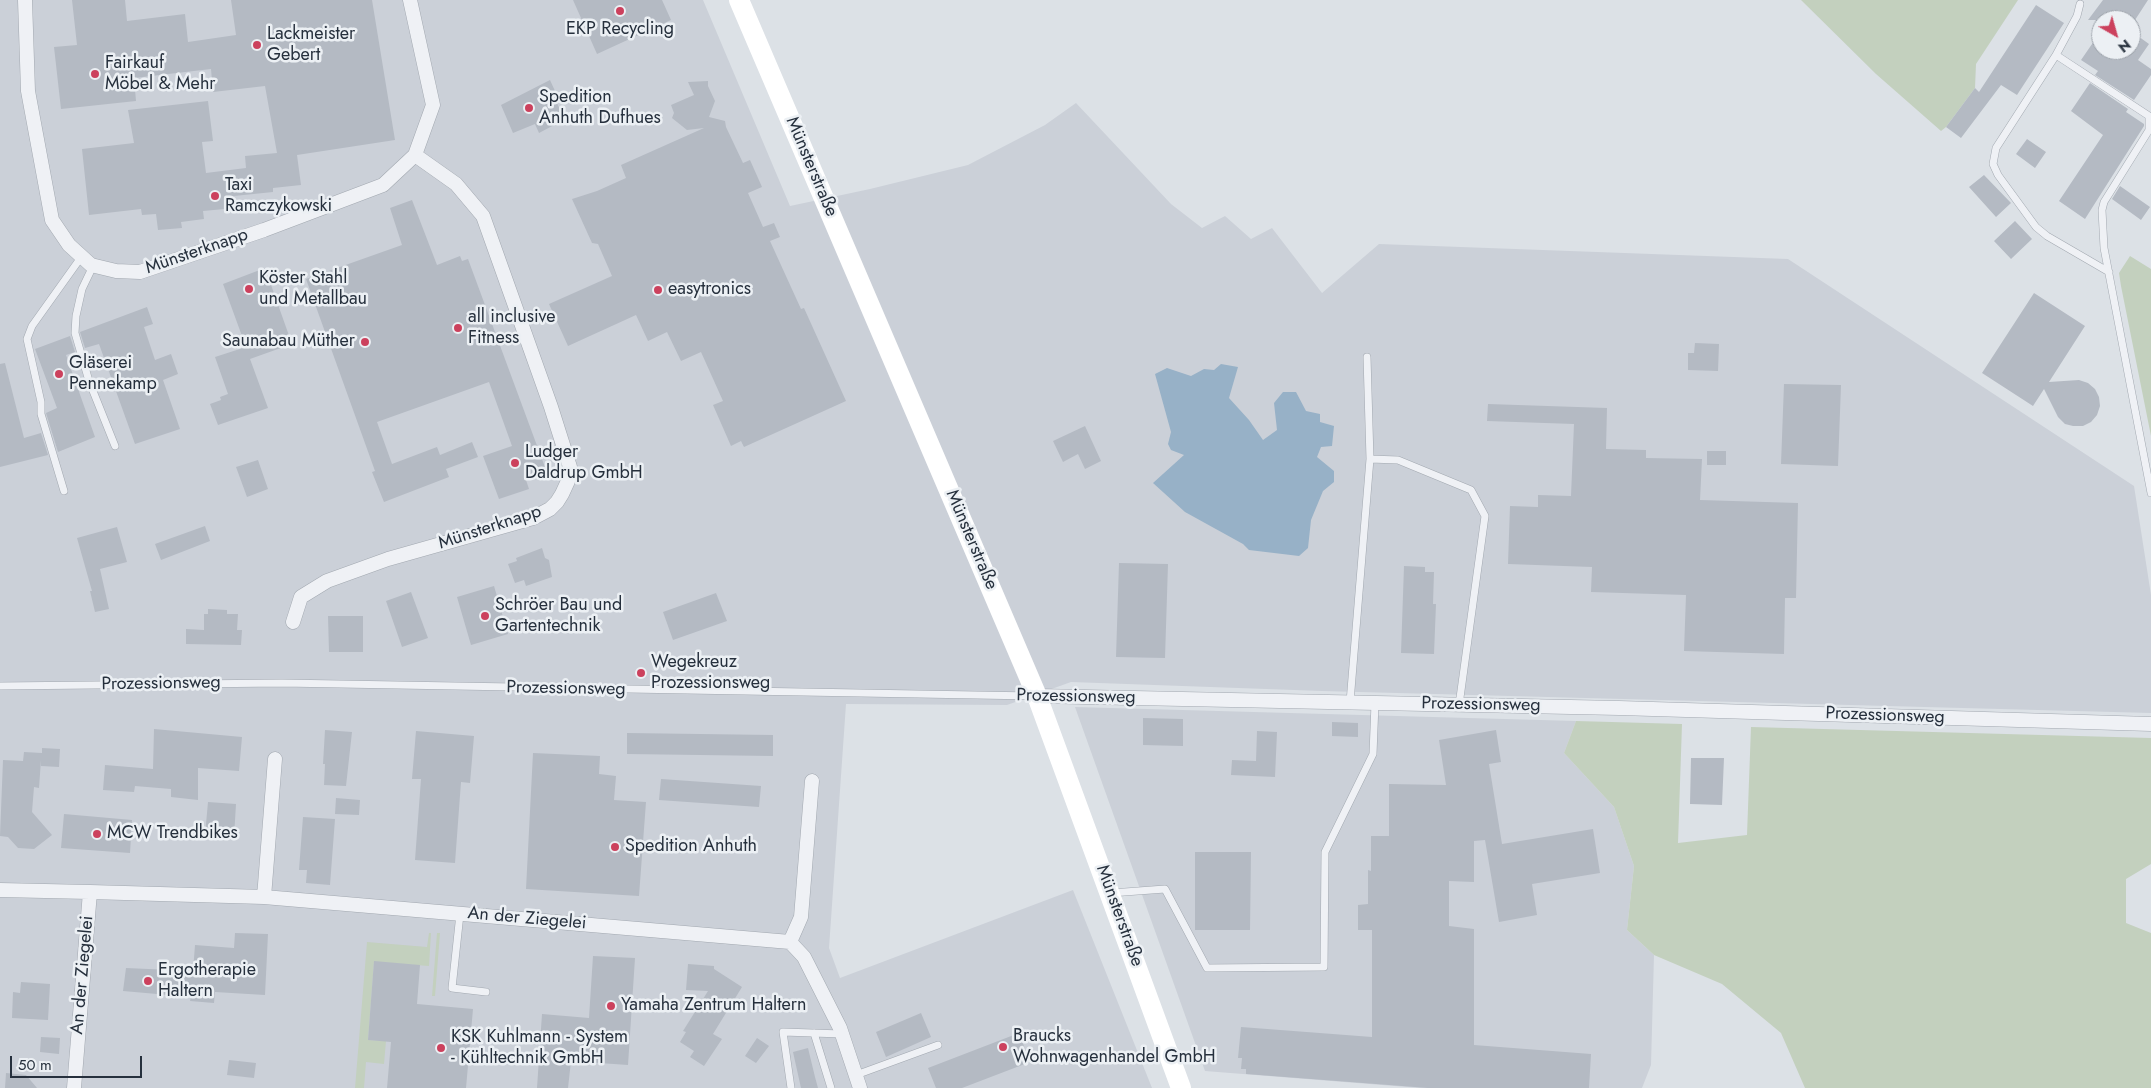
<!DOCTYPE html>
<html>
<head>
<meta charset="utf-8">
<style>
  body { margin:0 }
  #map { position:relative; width:2151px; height:1088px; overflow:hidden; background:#dce1e6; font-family:Jost,sans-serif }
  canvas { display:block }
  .north { position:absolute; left:2091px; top:10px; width:50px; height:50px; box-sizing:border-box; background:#ecf0f4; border:1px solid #9da3ab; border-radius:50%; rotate:142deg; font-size:14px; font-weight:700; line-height:20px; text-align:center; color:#26303d }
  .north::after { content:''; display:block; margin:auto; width:18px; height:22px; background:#cc415d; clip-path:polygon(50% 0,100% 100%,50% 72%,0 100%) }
  .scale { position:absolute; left:10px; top:1056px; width:132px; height:22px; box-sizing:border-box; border:2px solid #26303d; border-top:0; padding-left:6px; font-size:15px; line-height:18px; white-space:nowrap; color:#26303d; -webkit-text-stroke:4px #ecf0f4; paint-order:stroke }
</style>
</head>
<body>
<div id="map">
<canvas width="2151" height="1088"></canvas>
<div class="north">N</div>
<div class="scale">50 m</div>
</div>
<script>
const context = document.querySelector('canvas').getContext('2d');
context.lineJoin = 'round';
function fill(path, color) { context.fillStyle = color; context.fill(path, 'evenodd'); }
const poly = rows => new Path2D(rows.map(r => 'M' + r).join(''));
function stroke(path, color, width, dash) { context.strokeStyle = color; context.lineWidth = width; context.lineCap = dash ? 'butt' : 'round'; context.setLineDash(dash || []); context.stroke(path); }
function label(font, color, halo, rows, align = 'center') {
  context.font = font + ' Jost,sans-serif'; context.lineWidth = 5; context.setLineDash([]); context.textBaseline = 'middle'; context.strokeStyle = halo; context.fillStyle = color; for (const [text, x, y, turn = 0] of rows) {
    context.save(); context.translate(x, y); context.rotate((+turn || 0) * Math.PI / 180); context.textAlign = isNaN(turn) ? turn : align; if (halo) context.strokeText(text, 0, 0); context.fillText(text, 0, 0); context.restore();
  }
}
fill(poly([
  [0,0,703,0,790,206,870,189,968,165,1045,125,1076,103,1171,204,1202,228,1225,216,1251,239,1272,228,1322,293,1379,244,1788,259,2134,486,2151,595,2151,713,1322,691,1071,682,1007,705,846,704,829,948,840,978,1073,890,1152,1088,0,1088],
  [1075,707,1576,721,1564,753,1614,807,1634,866,1627,930,1654,955,1651,1065,1642,1088,1420,1088,1205,1071]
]), '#cbd0d8');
fill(poly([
  [1801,0,2018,0,1976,64,1975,88,1946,127,1941,131,1876,74],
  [2130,256,2151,269,2151,436,2121,286,2119,273],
  [1576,721,1682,724,1678,843,1747,835,1751,727,2151,738,2151,864,2126,879,2126,923,2151,933,2151,1088,1805,1088,1781,1033,1722,984,1654,955,1627,930,1634,866,1614,807,1564,753],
  [429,933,431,933,429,966,374,962,368,1040,386,1041,384,1064,366,1062,364,1088,355,1088,367,942,427,947],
  [437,933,440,933,435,996,432,996]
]), '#c3d0be');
fill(poly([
  [1221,364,1238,367,1229,398,1249,420,1263,440,1277,430,1274,403,1283,392,1296,392,1306,411,1320,414,1320,422,1334,426,1332,446,1321,447,1317,457,1334,471,1334,482,1323,491,1311,520,1308,548,1299,556,1249,550,1243,544,1185,512,1153,483,1184,455,1171,450,1168,444,1171,432,1155,374,1167,368,1191,376,1204,369,1214,370]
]), '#97b1c7');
fill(poly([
  [72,0,125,0,127,21,185,14,188,42,236,35,231,0,372,0,395,140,297,155,301,185,273,188,273,192,234,196,235,208,203,211,204,219,181,222,182,228,158,230,156,214,142,215,141,209,89,215,82,149,134,143,128,110,208,101,213,141,202,142,206,173,246,168,245,156,277,153,265,86,213,92,211,69,134,78,136,101,61,109,54,47,77,45],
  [573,0,662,0,671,20,597,54],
  [2103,0,2148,0,2135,20,2088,20],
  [2036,5,2064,23,2017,95,2001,85,1961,138,1946,127,1975,88,1979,92],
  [2101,31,2101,50,2131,50,2131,31,2149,44,2138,60,2151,69,2151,75,2134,100,2095,75,2098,71,2081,60],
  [550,80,560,102,557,103,561,112,552,116,556,124,539,133,535,124,513,133,501,105],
  [708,81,708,86,715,101,709,117,725,121,726,127,743,163,750,160,762,187,748,193,763,227,774,223,780,237,770,241,801,309,804,308,846,401,744,447,741,441,731,446,713,405,723,401,701,352,681,361,667,332,648,341,636,315,568,346,549,304,612,276,598,244,592,243,572,199,597,191,626,178,621,165,704,128,687,130,672,118,674,113,671,105,694,95,688,82],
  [2090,83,2128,109,2126,112,2144,124,2144,126,2085,219,2059,201,2103,135,2071,111],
  [2027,139,2046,152,2035,168,2016,154],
  [1984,175,2011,203,1996,217,1969,187],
  [2120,186,2150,207,2141,220,2112,199],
  [412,200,437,265,460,256,462,261,468,259,546,470,525,477,529,489,499,499,483,456,512,446,489,382,377,422,392,464,437,447,440,455,472,442,478,457,446,469,449,477,384,502,372,472,375,471,306,279,402,245,390,208],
  [2015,221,2032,239,2011,259,1994,241],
  [265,268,292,344,250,359,268,408,218,425,210,404,221,400,220,397,228,394,215,357,246,347,223,284],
  [2034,293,2085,326,2049,382,2079,380,2088,383,2095,389,2099,397,2100,406,2097,415,2091,422,2083,426,2073,426,2065,424,2058,417,2044,389,2033,406,1982,373],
  [147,307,153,324,144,327,155,360,171,354,178,374,163,380,180,429,135,444,99,344,85,348,80,332],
  [70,336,75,352,66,355,95,437,58,452,46,413,57,408,35,349],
  [1695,343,1719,344,1718,371,1688,370,1688,353,1694,353],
  [5,363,24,438,41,433,48,455,0,467,0,364],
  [1784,384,1841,385,1838,466,1781,464],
  [1488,404,1607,408,1606,449,1646,450,1646,458,1702,459,1700,500,1798,503,1796,598,1785,598,1784,654,1684,651,1686,595,1591,592,1592,567,1508,564,1510,506,1538,507,1538,495,1571,496,1574,424,1487,421],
  [1085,426,1101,461,1085,469,1078,454,1063,462,1053,441],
  [1707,451,1726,451,1726,465,1707,465],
  [258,460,268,489,247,497,236,467],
  [205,526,210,541,161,560,155,544],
  [117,527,127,562,100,569,109,609,95,612,90,591,92,591,77,538],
  [542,548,545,558,549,560,552,577,526,586,524,580,515,583,508,564,517,561,516,558],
  [1119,563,1168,564,1165,658,1116,657],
  [1404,566,1425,567,1425,572,1434,572,1433,604,1436,604,1434,654,1401,653],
  [494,586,508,634,471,645,457,597],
  [411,592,428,638,402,647,386,601],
  [716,593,727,621,673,640,663,612],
  [208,609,227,610,227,614,238,614,237,630,242,630,241,645,186,644,186,629,204,630,204,614,208,614],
  [328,616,363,616,363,652,329,652],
  [1143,718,1183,719,1183,746,1143,745],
  [1332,722,1358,723,1358,737,1332,736],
  [154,729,242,737,239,771,198,768,198,800,171,797,171,789,135,786,134,792,103,790,105,765,153,769],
  [325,730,352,732,346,786,324,785,325,764,323,764],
  [1496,730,1501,762,1489,764,1502,844,1593,829,1600,873,1532,884,1537,915,1499,922,1485,840,1474,841,1474,882,1449,881,1449,926,1474,929,1474,1045,1591,1054,1589,1088,1428,1088,1246,1074,1246,1069,1241,1069,1242,1058,1238,1058,1241,1027,1372,1037,1372,930,1358,930,1358,905,1368,904,1368,870,1371,871,1371,836,1389,836,1389,784,1446,785,1439,740],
  [416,731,474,736,470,783,461,782,455,863,415,860,421,779,412,779],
  [1257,731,1277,732,1275,777,1231,775,1232,760,1256,761],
  [627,733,773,735,773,756,627,754],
  [42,748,60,749,59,767,41,766,41,760,39,788,34,787,32,812,52,835,34,849,18,848,8,837,0,836,3,760,23,761,24,752,42,753],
  [533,753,600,756,599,774,616,776,614,800,646,802,639,896,526,889],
  [1691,758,1724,758,1722,805,1690,804],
  [661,779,761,786,759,807,659,800],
  [336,798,360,800,359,815,335,814],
  [208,802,236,804,234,837,205,835],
  [64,814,132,820,130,853,61,848],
  [303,817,335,819,330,885,306,883,307,870,299,870],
  [1195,852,1251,852,1250,930,1195,930],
  [235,933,268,934,265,995,215,992,214,1003,190,1001,191,997,123,991,126,968,193,971,195,945,234,948],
  [593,956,635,958,628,1065,571,1061,568,1088,537,1088,542,1014,589,1018],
  [374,961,420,965,417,1004,473,1009,466,1088,387,1088,391,1042,368,1040],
  [688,964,714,966,714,969,742,987,713,1034,722,1039,704,1066,690,1057,694,1051,680,1042,686,1032,683,1031,708,991,686,990],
  [21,982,50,984,48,1020,12,1018,13,992,20,993],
  [921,1013,931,1037,886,1057,876,1032],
  [1019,1033,1030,1062,962,1088,936,1088,928,1068],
  [41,1037,60,1038,59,1054,40,1052],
  [757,1038,769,1046,756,1063,745,1056],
  [808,1048,815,1077,818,1088,801,1088,793,1052],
  [229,1060,256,1063,254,1078,227,1075],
  [6,1073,26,1075,37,1088,5,1088]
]), '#b4bac3');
const lane = poly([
  [2080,4,2077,16,2056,55,1996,148,1993,164,1998,175,2036,227,2047,236,2109,272],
  [2056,55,2149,116,2149,130,2104,202,2102,210,2104,248,2151,493],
  [93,266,82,289,76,316,75,333,89,381,115,446],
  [1367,357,1370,459],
  [64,491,41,414,41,402,27,339,32,326,82,256],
  [0,686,282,683,1034,696],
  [1350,702,1370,459,1398,460,1471,490,1485,516,1459,705],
  [1111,893,1165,889,1207,968,1324,967,1325,852,1373,754,1375,703],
  [460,914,452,988,486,992],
  [814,1033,831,1088],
  [856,1075,938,1045],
  [791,1088,783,1032,842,1034]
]);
const street = poly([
  [25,0,28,91,52,220,69,245,91,265,116,271,140,272,264,230,383,185,415,155,433,105,410,0],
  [293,622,301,597,327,581,388,559,533,518,550,509,557,502,562,494,568,481,570,467,551,407,483,216,456,184,415,155],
  [1037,696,1619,708,2151,724],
  [0,890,90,892],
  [264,897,275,759],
  [790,942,801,917,812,781],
  [74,1088,90,892,264,897,790,942,804,957,840,1028,860,1088]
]);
stroke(lane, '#a2a8b0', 8);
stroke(street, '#a2a8b0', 15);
stroke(lane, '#eff1f5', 7);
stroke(street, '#eff1f5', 14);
stroke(poly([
  [739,0,1037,696,1181,1088]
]), '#fff', 20);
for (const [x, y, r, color] of [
  [620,11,5,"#cc415d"],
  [257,45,5,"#cc415d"],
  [95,74,5,"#cc415d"],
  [529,108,5,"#cc415d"],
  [215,196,5,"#cc415d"],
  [249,289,5,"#cc415d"],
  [658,290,5,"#cc415d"],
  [458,328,5,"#cc415d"],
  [365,342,5,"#cc415d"],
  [59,374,5,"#cc415d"],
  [515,463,5,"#cc415d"],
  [485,616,5,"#cc415d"],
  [641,673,5,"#cc415d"],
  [97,834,5,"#cc415d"],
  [615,847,5,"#cc415d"],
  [148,981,5,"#cc415d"],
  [611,1006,5,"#cc415d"],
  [1003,1047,5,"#cc415d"],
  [441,1048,5,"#cc415d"]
]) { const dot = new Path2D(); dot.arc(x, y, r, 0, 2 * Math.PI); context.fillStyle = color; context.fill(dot); stroke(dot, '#ecf0f4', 2); }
label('18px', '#26303d', '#ecf0f4', [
  ["EKP Recycling",620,30,"center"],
  ["Lackmeister",267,35],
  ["Gebert",267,56],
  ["Fairkauf",105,64],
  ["Möbel & Mehr",105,85],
  ["Spedition",539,98],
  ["Anhuth Dufhues",539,119],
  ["Taxi",225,186],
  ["Ramczykowski",225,207],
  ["Köster Stahl",259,279],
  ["und Metallbau",259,300],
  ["easytronics",668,290],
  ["all inclusive",468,318],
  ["Fitness",468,339],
  ["Saunabau Müther",355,342,"right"],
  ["Gläserei",69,364],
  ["Pennekamp",69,385],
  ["Ludger",525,453],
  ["Daldrup GmbH",525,474],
  ["Schröer Bau und",495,606],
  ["Gartentechnik",495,627],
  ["Wegekreuz",651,663],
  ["Prozessionsweg",651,684],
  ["MCW Trendbikes",107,834],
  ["Spedition Anhuth",625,847],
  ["Ergotherapie",158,971],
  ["Haltern",158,992],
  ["Yamaha Zentrum Haltern",621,1006],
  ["Braucks",1013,1037],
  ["Wohnwagenhandel GmbH",1013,1058],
  ["KSK Kuhlmann - System",451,1038],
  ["- Kühltechnik GmbH",451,1059]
], 'left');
label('18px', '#26303d', '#ecf0f4', [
  ["Münsterstraße",811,167,67],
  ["Münsterknapp",197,252,-19],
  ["Münsterknapp",490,528,-18],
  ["Münsterstraße",971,540,67],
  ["Prozessionsweg",161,684,-1],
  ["Prozessionsweg",566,689,1],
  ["Prozessionsweg",1076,697,1],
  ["Prozessionsweg",1481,705,1],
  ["Prozessionsweg",1885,716,2],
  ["Münsterstraße",1119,916,70],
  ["An der Ziegelei",527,919,5],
  ["An der Ziegelei",83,975,-85]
]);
</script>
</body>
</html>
